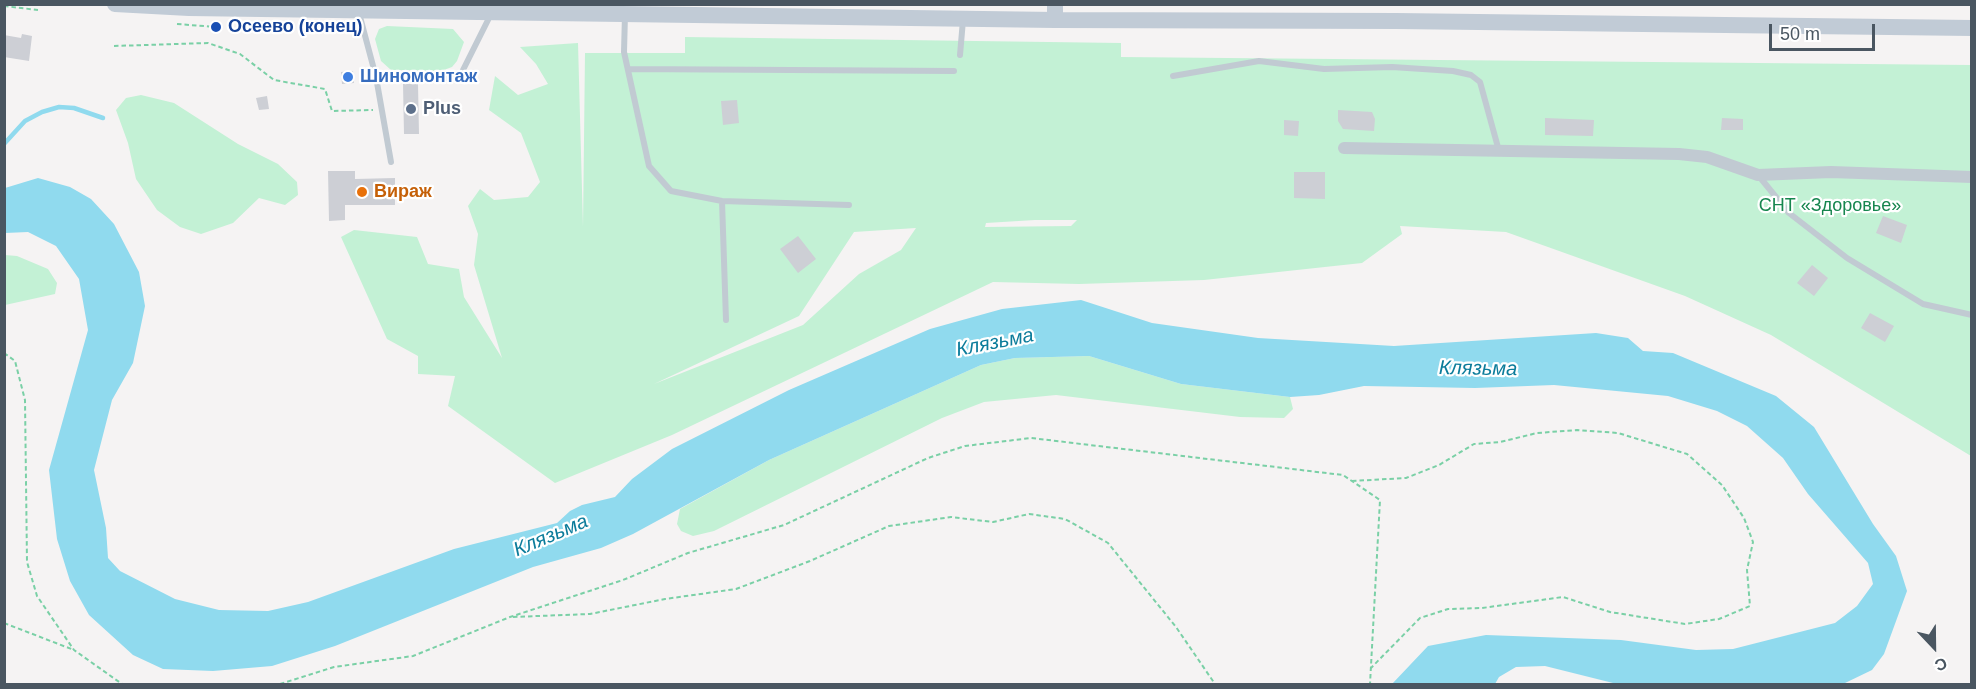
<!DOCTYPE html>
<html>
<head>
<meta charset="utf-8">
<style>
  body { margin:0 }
  #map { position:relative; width:1976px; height:689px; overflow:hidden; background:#f5f3f3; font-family:Helvetica,sans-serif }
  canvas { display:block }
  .frame { position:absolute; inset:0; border:6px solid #4a5661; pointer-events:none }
  .north { position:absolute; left:1904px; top:617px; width:60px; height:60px; -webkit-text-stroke:4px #fff; paint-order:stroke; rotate:158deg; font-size:16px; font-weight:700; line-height:24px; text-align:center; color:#4a5661 }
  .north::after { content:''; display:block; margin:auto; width:21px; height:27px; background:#4a5661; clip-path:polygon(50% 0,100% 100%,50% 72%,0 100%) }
  .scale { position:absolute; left:1769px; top:24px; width:106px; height:27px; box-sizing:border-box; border:3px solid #4a5661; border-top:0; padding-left:8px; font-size:18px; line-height:21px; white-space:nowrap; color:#4a5661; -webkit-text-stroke:4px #fff; paint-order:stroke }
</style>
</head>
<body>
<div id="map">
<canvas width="1976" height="689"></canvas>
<div class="frame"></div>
<div class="north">С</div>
<div class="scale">50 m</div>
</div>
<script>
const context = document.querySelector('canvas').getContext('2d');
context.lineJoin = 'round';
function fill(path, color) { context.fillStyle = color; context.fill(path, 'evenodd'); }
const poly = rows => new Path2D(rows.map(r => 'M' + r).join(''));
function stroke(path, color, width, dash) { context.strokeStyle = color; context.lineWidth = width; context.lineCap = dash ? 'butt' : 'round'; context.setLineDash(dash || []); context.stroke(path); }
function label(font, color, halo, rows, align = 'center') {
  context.font = font + ' Helvetica,sans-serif'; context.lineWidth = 4.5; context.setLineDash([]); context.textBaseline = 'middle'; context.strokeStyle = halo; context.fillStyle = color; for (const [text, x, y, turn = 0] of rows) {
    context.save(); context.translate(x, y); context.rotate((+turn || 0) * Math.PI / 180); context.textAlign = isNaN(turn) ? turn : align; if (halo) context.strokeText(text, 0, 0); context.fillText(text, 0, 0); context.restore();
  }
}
fill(poly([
  [387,26,453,29,464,42,457,61,452,67,441,71,391,70,381,61,375,39,379,29],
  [685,37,1121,43,1121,57,1971,65,1971,456,1771,335,1685,296,1506,232,1400,226,1402,234,1362,263,1204,280,1079,284,993,282,672,435,555,483,448,406,455,376,418,374,418,356,387,339,341,237,354,230,417,237,428,264,459,269,464,297,502,358,474,265,478,234,468,206,480,189,494,200,528,197,540,182,521,133,489,110,495,76,518,95,548,84,536,64,520,47,578,43,583,227,585,53,685,53],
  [1035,220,1077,220,1071,226,985,227,986,223],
  [916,228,901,250,859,274,803,325,654,384,799,316,854,232],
  [141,95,174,103,238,144,278,164,297,182,298,195,285,205,259,198,233,223,201,234,180,227,157,210,136,179,128,143,116,110,126,98],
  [5,255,17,256,48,269,57,283,55,294,5,305],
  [1089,356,1181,384,1290,397,1293,409,1284,418,1240,417,1056,395,984,402,942,418,714,531,693,536,681,531,677,524,680,509,769,460,981,365,1015,358]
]), '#c3f1d5');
fill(poly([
  [38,178,70,187,91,199,114,224,139,272,145,306,133,363,112,400,94,470,106,528,108,558,120,571,175,599,219,610,268,611,308,602,454,549,557,523,570,511,582,505,615,497,632,479,672,449,789,390,930,329,1002,309,1081,300,1152,323,1258,338,1394,346,1596,333,1628,338,1643,351,1673,353,1776,396,1814,427,1873,524,1896,556,1907,591,1884,654,1872,670,1843,684,1617,684,1545,666,1516,667,1499,677,1495,684,1392,684,1428,646,1486,635,1621,640,1696,650,1733,649,1835,623,1857,606,1873,584,1868,563,1808,494,1783,458,1747,426,1717,411,1668,396,1554,385,1475,388,1364,386,1319,395,1290,397,1181,384,1089,356,1015,358,981,365,769,460,633,534,601,548,533,567,335,646,272,666,213,671,163,669,133,655,89,615,70,581,57,539,49,470,88,330,79,279,56,246,28,232,5,233,5,188]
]), '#90daee');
stroke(poly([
  [4,144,25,121,42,112,59,107,74,108,103,118]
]), '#90daee', 4.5);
fill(poly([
  [22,34,32,36,29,61,4,57,4,35,21,38],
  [353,71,354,83,342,84,341,72],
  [403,84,418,84,419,134,404,134],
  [267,96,269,109,259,110,256,98],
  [737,100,739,123,723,125,721,101],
  [1338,110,1372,112,1375,119,1374,131,1343,129,1338,121],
  [1545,118,1594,120,1593,136,1545,135],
  [1722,118,1743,119,1743,130,1721,130],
  [1284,120,1299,121,1298,136,1284,135],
  [328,171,355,171,355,179,395,178,395,205,345,205,345,220,329,221],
  [1294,172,1325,172,1325,199,1294,198],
  [1883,216,1907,225,1901,243,1876,233],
  [798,236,816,259,798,273,780,249],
  [1812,265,1828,278,1814,296,1797,283],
  [1870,313,1894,326,1885,342,1861,328]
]), '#cdcfd5');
stroke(poly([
  [4,6,38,10],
  [177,24,216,27],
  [114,46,208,43,240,54,274,80,325,89,332,111,373,110],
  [4,353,15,361,25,400,27,562,37,596,74,650,122,684],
  [1352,481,1406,478,1439,465,1474,444,1500,442,1537,433,1577,430,1618,433,1687,454,1722,485,1744,518,1753,542,1747,570,1750,606,1719,619,1685,624,1610,612,1563,597,1482,608,1448,609,1420,618,1371,668],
  [513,617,590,614,665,599,736,589,810,561,889,526,951,517,993,522,1029,514,1065,519,1108,543,1176,627,1215,684],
  [4,623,74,650],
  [280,684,334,667,413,656,510,617,623,580,688,553,784,525,928,458,965,446,1031,438,1343,475,1380,500,1370,684]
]), '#7ad0a6', 2, [4.5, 3]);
stroke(poly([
  [359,13,376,77,459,78,491,14],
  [625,14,624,52,649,166,671,191,722,201,849,205],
  [960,55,963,20],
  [628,69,954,71],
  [1173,76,1259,61,1324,69,1392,67,1453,71,1471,75,1480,82,1499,151],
  [376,77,391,162],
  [1758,175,1789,213,1847,258,1923,304,1972,315],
  [722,201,726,320]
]), '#c1cad2', 6);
stroke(poly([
  [1344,148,1679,154,1707,157,1758,175,1831,172,1972,177]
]), '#c1cad2', 12);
stroke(poly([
  [115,4,189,8,1055,20,1396,21,1972,28],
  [1055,4,1055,20]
]), '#c1cbd6', 16);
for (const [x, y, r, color] of [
  [216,27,6,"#1a4fb4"],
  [348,77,6,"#3f7fe0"],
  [411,109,6,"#5c6f8a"],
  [362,192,6,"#e8710a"]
]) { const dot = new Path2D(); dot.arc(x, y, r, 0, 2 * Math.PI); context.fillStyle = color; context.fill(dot); stroke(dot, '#fff', 2); }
label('bold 18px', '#164399', '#fff', [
  ["Осеево (конец)",228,27]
], 'left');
label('bold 18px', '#366cbe', '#fff', [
  ["Шиномонтаж",360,77]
], 'left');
label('bold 18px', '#4e5e75', '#fff', [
  ["Plus",423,109]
], 'left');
label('bold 18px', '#c56008', '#fff', [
  ["Вираж",374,192]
], 'left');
label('18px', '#17864f', '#fff', [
  ["СНТ «Здоровье»",1830,206]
]);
label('italic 20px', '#0c7c9b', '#fff', [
  ["Клязьма",995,343,-11],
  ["Клязьма",1478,369,1],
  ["Клязьма",551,536,-23]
]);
</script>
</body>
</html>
